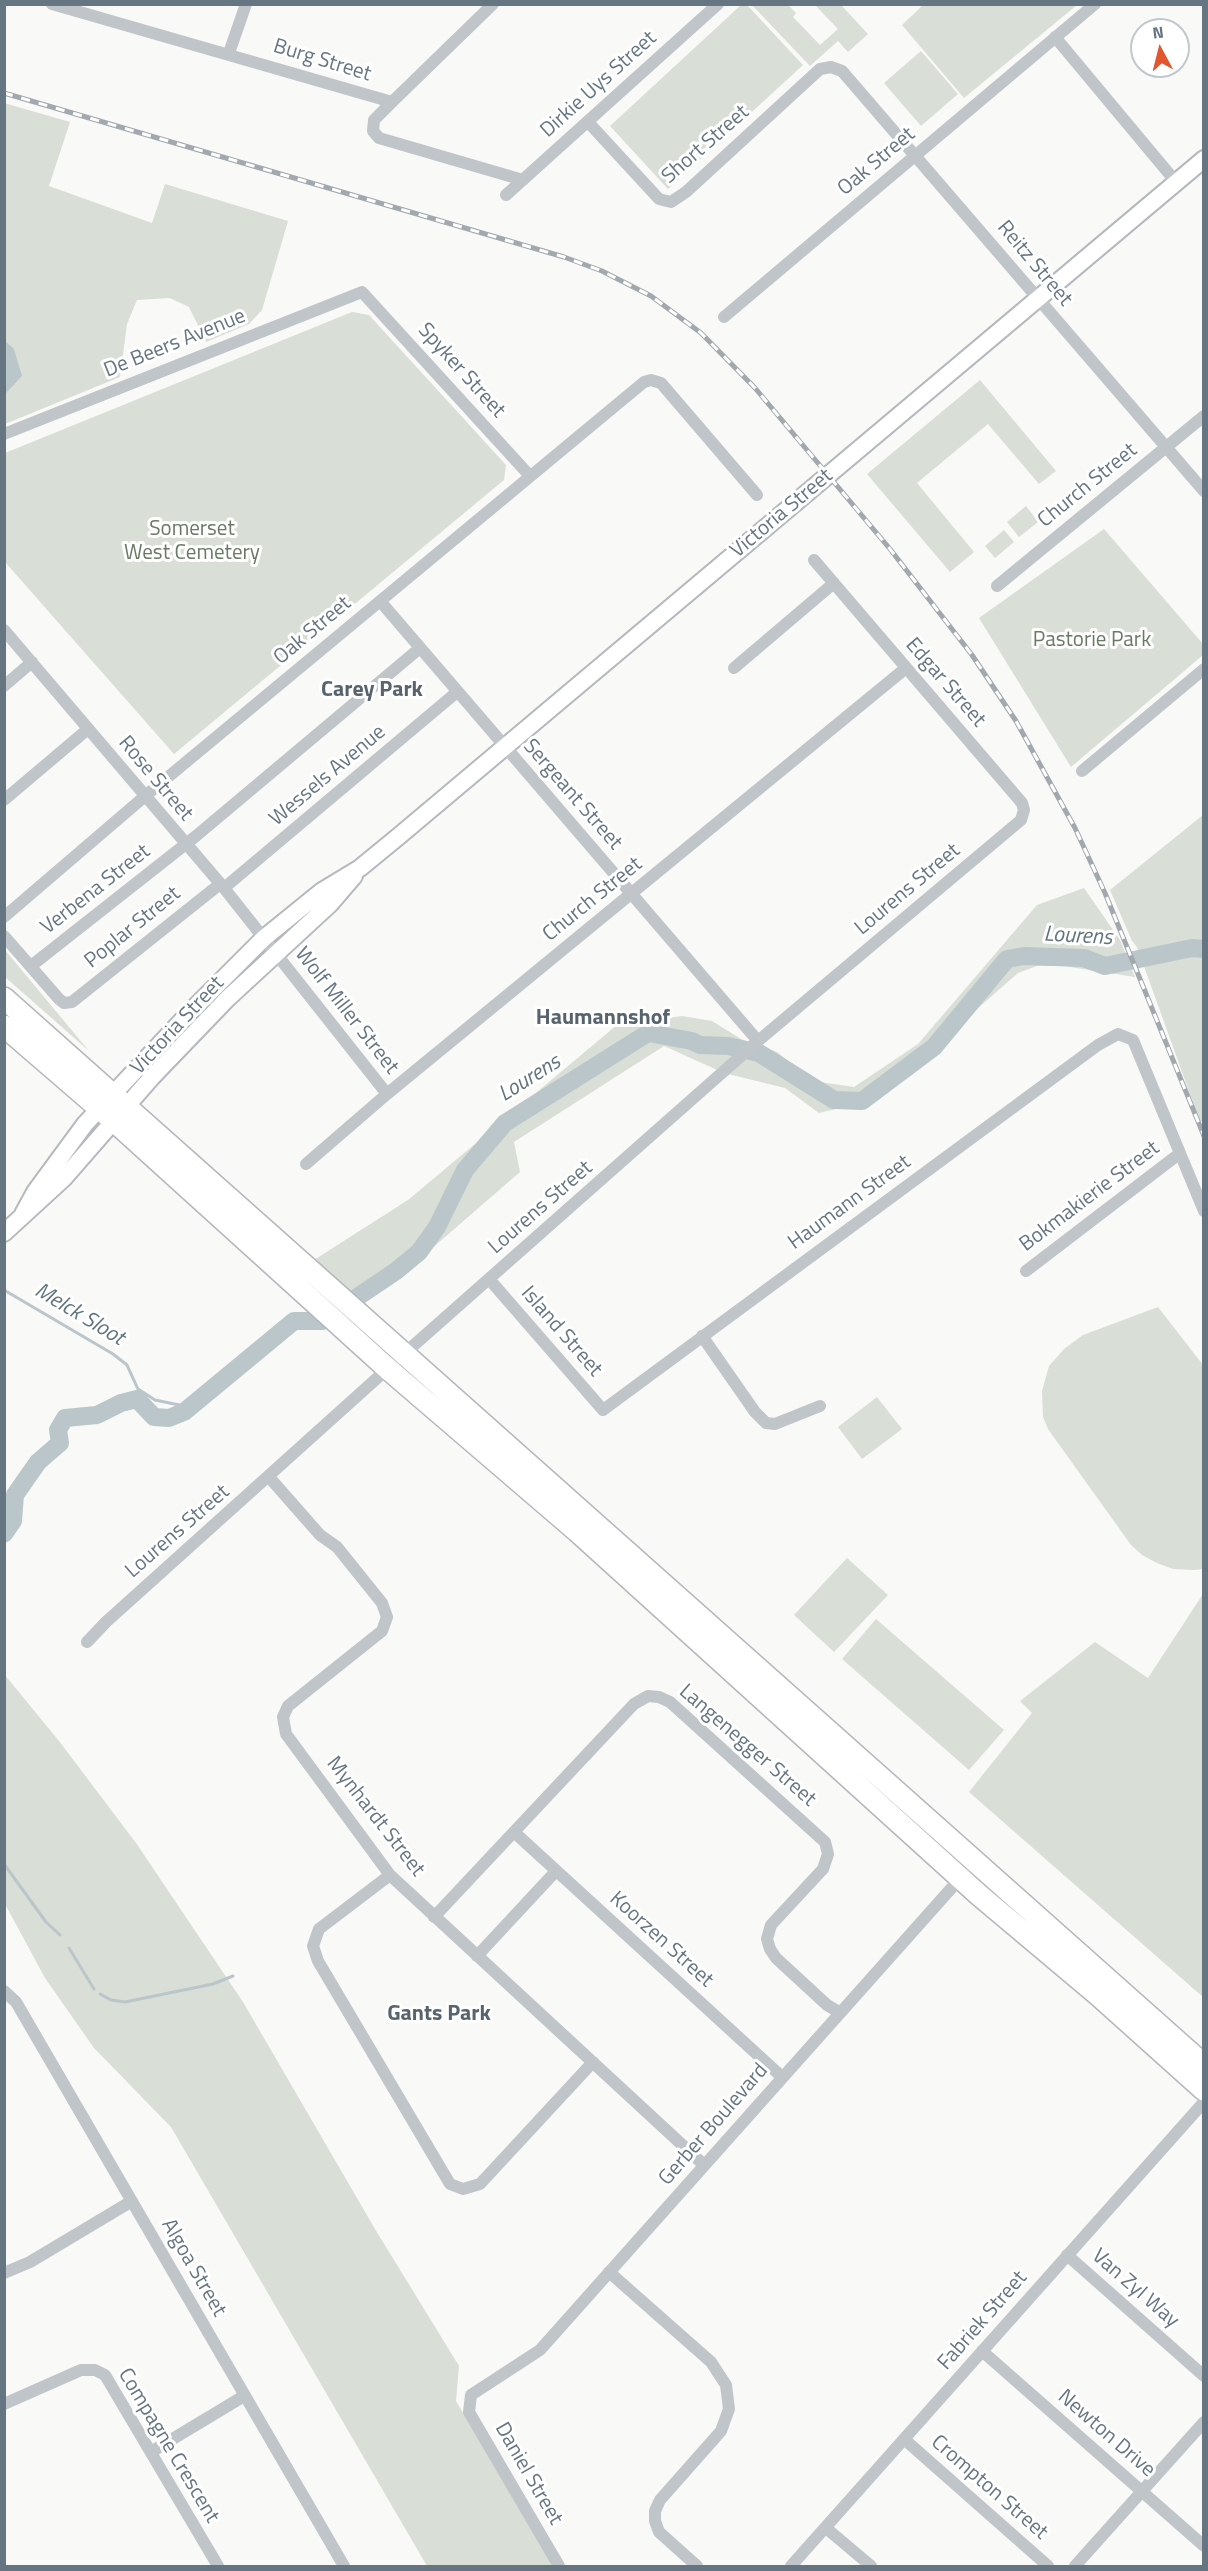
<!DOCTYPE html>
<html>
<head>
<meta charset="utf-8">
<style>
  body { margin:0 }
  #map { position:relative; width:1208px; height:2571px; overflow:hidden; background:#f9f9f7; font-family:"Titillium Web",sans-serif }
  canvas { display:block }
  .frame { position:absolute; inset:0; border:6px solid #657581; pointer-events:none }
  .north { position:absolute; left:1130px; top:18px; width:60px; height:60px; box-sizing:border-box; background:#fff; border:2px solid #c1c8cd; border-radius:50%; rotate:353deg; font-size:16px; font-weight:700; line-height:24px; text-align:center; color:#657581 }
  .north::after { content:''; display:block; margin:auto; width:21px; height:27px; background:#e1552f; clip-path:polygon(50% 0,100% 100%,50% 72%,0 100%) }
</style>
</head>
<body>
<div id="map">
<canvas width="1208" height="2571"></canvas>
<div class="frame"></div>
<div class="north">N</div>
</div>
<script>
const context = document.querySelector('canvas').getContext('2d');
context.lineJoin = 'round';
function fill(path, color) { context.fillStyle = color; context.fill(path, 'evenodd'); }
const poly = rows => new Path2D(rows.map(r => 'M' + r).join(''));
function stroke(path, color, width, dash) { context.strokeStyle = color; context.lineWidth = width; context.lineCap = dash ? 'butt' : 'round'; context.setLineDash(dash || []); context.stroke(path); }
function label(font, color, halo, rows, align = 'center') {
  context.font = font + ' "Titillium Web",sans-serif'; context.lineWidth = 6; context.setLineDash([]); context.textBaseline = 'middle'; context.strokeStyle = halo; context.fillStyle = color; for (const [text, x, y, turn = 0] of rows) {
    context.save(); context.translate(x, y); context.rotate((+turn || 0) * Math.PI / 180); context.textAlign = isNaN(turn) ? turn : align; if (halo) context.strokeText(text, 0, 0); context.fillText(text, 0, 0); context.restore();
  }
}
fill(poly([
  [741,5,747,5,803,65,668,189,610,126],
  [752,5,788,5,796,13,793,17,820,45,838,29,815,5,841,5,868,34,848,52,838,41,810,66],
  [923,5,923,4,1077,5,964,98,902,25],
  [921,51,958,94,921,126,884,83],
  [4,103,70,122,49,186,152,223,165,184,288,221,262,310,249,324,206,342,189,307,170,298,137,300,127,324,120,377,5,424],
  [352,312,369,315,506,465,504,480,174,754,5,562,5,453],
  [980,380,1056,471,1039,484,988,424,917,483,974,552,950,572,867,474],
  [1026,506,1038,522,1019,537,1007,522],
  [1104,529,1203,644,1203,655,1071,767,979,618],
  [1004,530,1014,542,995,558,985,546],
  [1203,815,1204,1120,1200,1122,1137,947,1132,941,1110,890],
  [1084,888,1120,940,1135,977,1063,966,1037,966,1018,973,977,1009,931,1057,869,1101,819,1113,785,1088,724,1073,664,1046,514,1142,520,1172,392,1283,389,1281,362,1302,314,1260,408,1200,617,1025,682,1016,712,1021,741,1039,777,1052,813,1081,854,1087,918,1044,1037,905],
  [5,950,89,1051,5,977],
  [1158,1307,1203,1365,1204,1569,1194,1570,1173,1569,1157,1563,1142,1555,1131,1545,1048,1429,1043,1417,1042,1391,1049,1366,1064,1349,1083,1335],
  [877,1397,902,1429,862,1459,838,1427],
  [847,1558,888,1595,834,1652,794,1615],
  [1203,1594,1204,1997,1203,1997,969,1792,1032,1713,1020,1701,1095,1642,1148,1678],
  [876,1619,1004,1730,969,1770,842,1659],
  [4,1674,59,1741,136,1843,243,2002,375,2229,459,2366,456,2401,553,2566,427,2566,171,2127,94,2048,45,1978,5,1904]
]), '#d9ded6');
fill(poly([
  [5,341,14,349,22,376,5,394]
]), '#bac6ca');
stroke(poly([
  [4,1290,113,1354,127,1365,138,1389,155,1400,189,1407],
  [4,1864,46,1922,60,1935],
  [69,1948,94,1989],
  [100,1994,111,2000,125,2002,213,1984,233,1976]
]), '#bac6ca', 3);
stroke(poly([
  [4,1534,13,1521,15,1495,38,1462,60,1443,58,1430,65,1418,97,1415,121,1403,137,1399,154,1417,169,1418,184,1412,294,1321,322,1321,396,1271,419,1252,437,1227,465,1170,505,1123,648,1033,692,1041,700,1045,728,1046,759,1053,834,1100,862,1101,934,1047,1007,959,1024,956,1084,958,1105,966,1192,948,1204,949]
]), '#bac6ca', 18);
const secondary = poly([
  [23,1214,35,1192,85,1124,191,1011,264,938,322,891,360,868,399,836,1204,159],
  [4,1233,64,1178,152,1077,227,999,330,904,354,876]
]);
const highway = poly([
  [4,998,1204,2065],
  [4,1026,114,1121,388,1369,578,1532,979,1895,1098,1995,1204,2090]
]);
stroke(secondary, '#b3b9bd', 20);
stroke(highway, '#b4b8bc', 24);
stroke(poly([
  [52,4,392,102,374,120,373,131,379,138,523,180],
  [1055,37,1176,182],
  [229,53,246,4],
  [392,102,493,4],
  [588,122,659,199,671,202,686,192,820,69,831,67,842,71,1204,491],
  [506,195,718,4],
  [724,317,1095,4],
  [4,434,362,292,530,476],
  [997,586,1204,416],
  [380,601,758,1041],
  [4,630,224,888,387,1094],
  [734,668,834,583],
  [4,686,32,662],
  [1082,771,1204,669],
  [4,800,88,729],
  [224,888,457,692],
  [4,917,144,797,644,382,651,380,661,383,757,495],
  [4,936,59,999,64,1003,72,1002,220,884],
  [31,966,196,836,420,648],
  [306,1164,387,1094,906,668],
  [1026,1271,1179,1154],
  [489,1279,603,1410,1098,1045,1118,1034,1133,1040,1204,1211],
  [702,1336,755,1412,766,1423,775,1424,820,1406],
  [269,1477,320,1535,337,1547,382,1603,387,1617,382,1631,288,1706,283,1717,286,1734,390,1875,704,2165],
  [87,1642,106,1622,405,1353,758,1041,1021,820,1024,810,1022,803,814,560],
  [514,1832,782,2077],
  [390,1875,319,1929,313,1946,318,1961,450,2184,463,2189,480,2184,593,2062],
  [434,1917,634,1704,648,1696,659,1697,670,1702,825,1842,828,1854,823,1869,771,1925,767,1939,770,1949,776,1958,827,2005,839,2012],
  [477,1956,556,1871],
  [4,1991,16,2002,344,2566],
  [1067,2255,1204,2376],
  [609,2272,711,2362,726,2385,729,2409,721,2431,660,2500,655,2511,655,2521,659,2532,697,2566],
  [4,2273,30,2262,132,2201],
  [982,2351,1204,2546],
  [4,2404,81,2370,95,2370,105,2375,218,2566],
  [904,2439,1048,2566],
  [151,2452,244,2396],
  [826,2528,871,2566],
  [559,2566,469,2412,471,2395,540,2350,964,1874],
  [791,2566,1204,2102],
  [1075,2566,1204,2422]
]), '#c0c5c9', 12);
stroke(secondary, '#fff', 16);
stroke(highway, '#fff', 21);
const rail = poly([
  [4,93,564,257,602,271,651,296,701,333,755,388,890,549,972,655,1016,721,1075,828,1105,893,1204,1136]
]);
stroke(rail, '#a2a9ae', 5);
stroke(rail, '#fff', 3, [9]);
label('21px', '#657581', '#fff', [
  ["Burg Street",322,61,17],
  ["Dirkie Uys Street",599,85,-42],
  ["Short Street",706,145,-41],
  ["Oak Street",877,162,-40],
  ["Reitz Street",1034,264,50],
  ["De Beers Avenue",175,344,-22],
  ["Spyker Street",461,371,48],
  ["Church Street",1088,486,-39],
  ["Victoria Street",782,514,-40],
  ["Oak Street",313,631,-40],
  ["Edgar Street",945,683,49],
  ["Wessels Avenue",328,776,-40],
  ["Rose Street",155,779,50],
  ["Sergeant Street",572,795,49],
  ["Verbena Street",96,890,-38],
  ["Lourens Street",908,890,-40],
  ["Church Street",593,900,-39],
  ["Poplar Street",133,928,-39],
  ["Wolf Miller Street",346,1011,52],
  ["Victoria Street",178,1026,-47],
  ["Bokmakierie Street",1090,1197,-37],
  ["Haumann Street",850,1203,-36],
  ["Lourens Street",541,1208,-41],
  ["Island Street",561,1332,49],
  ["Lourens Street",178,1532,-41],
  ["Langenegger Street",747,1746,41],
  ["Mynhardt Street",375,1817,52],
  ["Koorzen Street",661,1940,42],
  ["Gerber Boulevard",714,2125,-49],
  ["Algoa Street",193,2268,60],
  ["Van Zyl Way",1135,2289,41],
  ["Fabriek Street",983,2321,-49],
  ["Newton Drive",1106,2434,41],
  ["Compagne Crescent",168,2446,59],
  ["Daniel Street",528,2474,60],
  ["Crompton Street",989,2488,41]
]);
label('21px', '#687a64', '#fff', [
  ["Somerset",192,530],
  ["West Cemetery",192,554],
  ["Pastorie Park",1092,641]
]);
label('bold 22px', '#57636d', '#fff', [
  ["Carey Park",372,691],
  ["Haumannshof",603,1019],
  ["Gants Park",439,2015]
]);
label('italic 22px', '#60747c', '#fff', [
  ["Lourens",1078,937,3],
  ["Lourens",530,1079,-32],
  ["Melck Sloot",79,1315,31]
]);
</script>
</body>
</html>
